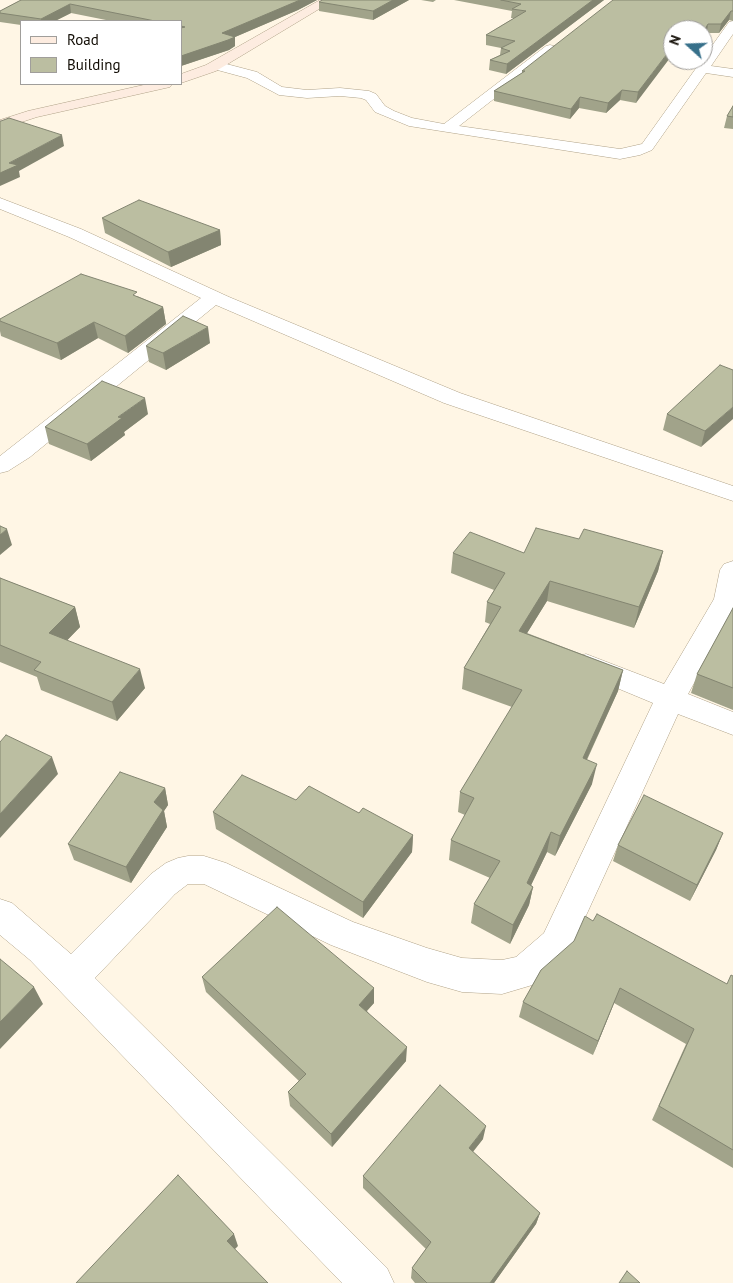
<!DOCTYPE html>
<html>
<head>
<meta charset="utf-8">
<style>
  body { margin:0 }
  #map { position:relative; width:733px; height:1283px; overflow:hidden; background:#fff6e5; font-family:"PT Sans",sans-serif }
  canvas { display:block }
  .legend { position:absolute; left:20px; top:20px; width:162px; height:65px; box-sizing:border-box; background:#fff; border:1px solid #a09e9b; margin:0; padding:6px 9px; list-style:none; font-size:15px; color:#110c04 }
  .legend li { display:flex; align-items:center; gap:10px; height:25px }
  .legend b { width:25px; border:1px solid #a09e9b }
  .north { position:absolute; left:663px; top:20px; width:50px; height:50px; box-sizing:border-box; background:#fff; border:1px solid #a09e9b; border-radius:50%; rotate:290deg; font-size:14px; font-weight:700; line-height:20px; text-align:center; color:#110c04 }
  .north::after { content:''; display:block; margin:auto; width:18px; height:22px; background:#37708a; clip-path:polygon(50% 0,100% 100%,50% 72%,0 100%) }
</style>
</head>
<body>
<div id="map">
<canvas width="733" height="1283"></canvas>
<ul class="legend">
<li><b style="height:6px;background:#fdece0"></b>Road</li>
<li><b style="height:14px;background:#bbbea1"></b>Building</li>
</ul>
<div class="north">N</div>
</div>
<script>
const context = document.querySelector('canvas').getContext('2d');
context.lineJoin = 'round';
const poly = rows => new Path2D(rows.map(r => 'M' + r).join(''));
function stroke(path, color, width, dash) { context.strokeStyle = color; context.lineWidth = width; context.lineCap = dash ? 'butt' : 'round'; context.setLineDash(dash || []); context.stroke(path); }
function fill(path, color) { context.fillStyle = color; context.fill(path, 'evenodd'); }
const street = poly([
  [733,21,733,34,711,66,733,69,733,77,706,73,652,150,640,155,620,159,409,126,375,112,366,100,361,98,340,96,307,98,279,95,247,78,210,68,208,65,215,61,257,72,282,87,307,90,340,88,369,91,376,94,385,106,394,111,412,118,444,124,546,46,550,45,554,46,556,49,554,52,459,126,620,149,642,144,729,22,733,21],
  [0,198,81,229,229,297,460,393,733,486,733,501,444,403,216,305,30,457,8,471,0,473,0,456,201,298,69,237,0,209,0,198],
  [733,561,733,612,688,694,733,712,733,735,678,714,568,955,539,983,502,994,462,992,427,982,331,945,204,884,188,884,175,894,95,978,387,1268,394,1283,342,1283,30,960,0,935,0,899,12,903,71,954,151,874,166,863,178,858,188,856,204,856,226,863,353,922,427,948,462,958,502,960,516,957,544,933,653,703,576,671,572,664,576,657,586,654,664,684,714,599,720,570,724,564,733,561]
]);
const secondary = poly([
  [320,0,334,0,216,71,181,83,181,74,206,65,320,0],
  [148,84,172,84,170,87,37,117,0,129,0,120,28,111,148,84]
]);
stroke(street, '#b0a288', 1);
stroke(secondary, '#b0a288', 1);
fill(street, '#fff');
fill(secondary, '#fdece0');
fill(poly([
  [21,0,317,0,298,10,235,37,235,46,229,50,181,66,181,21,111,21,71,13,55,21,21,21,21,25,0,22,0,11],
  [322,0,409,0,373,20,319,11,319,2],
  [421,0,436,0,433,2],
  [454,0,604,0,506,74,489,70,490,60,500,55,501,48,486,45,486,35,514,18,511,18,512,11],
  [733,0,733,21,729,20,719,33,707,33,703,30,673,30,636,103,620,100,606,113,579,108,570,119,494,101,494,91,522,73,522,71],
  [733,106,733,129,724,128,727,116],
  [102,218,220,230,221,245,171,267,105,233],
  [137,296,163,307,166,324,128,353,98,338,61,360,1,336,0,331,0,319],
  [210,343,166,370,149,362,146,346],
  [733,370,701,447,663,430,667,414],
  [148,414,124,432,125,435,91,461,49,444,45,427],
  [579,539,663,551,658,571,634,628,547,601,527,633,623,670,618,691,587,760,592,784,555,856,547,852,531,885,533,887,529,905,510,944,471,923,474,904,490,878,449,860,451,840,465,815,458,812,460,792,512,707,462,689,464,668,490,624,485,622,487,602,494,590,451,573,453,553,524,553],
  [0,578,75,607,80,627,67,640,145,688,117,721,41,690,37,677,0,662],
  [733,608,733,710,691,693,697,674],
  [165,788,168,805,164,811,167,827,131,883,74,860,68,844],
  [296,800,359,813,413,835,412,852,363,918,216,829,213,812],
  [723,833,716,850,690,901,613,861,618,845],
  [541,970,727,984,733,976,733,1168,652,1120,686,1044,614,1003,593,1055,519,1017,523,1002],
  [202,977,374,988,374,1003,367,1011,406,1061,332,1147,290,1106,288,1092,299,1081,206,992],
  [483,1139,473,1152,540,1213,536,1224,494,1283,415,1283,411,1278,412,1268,426,1249,363,1188,363,1176]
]), '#a1a38a');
fill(poly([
  [300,0,317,0,298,10,235,37,235,46,229,50,181,66,181,56,222,33],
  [393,0,409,0,373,20,373,11],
  [593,0,604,0,506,74,507,64],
  [70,4,71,13,55,21,41,21,41,19],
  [731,11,729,20,719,33,721,24],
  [708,24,707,33,703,38,703,32],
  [673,46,673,54,636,103,638,92],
  [622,90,620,100,606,113,608,103],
  [580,97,579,108,570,119,571,109],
  [62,135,64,146,19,171,20,177,0,186,0,173,9,163],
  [220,230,221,245,171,267,168,252],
  [163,307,166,324,128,353,125,336],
  [94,322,98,338,61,360,57,343],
  [208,327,210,343,166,370,163,353],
  [145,398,148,414,124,432,125,435,91,461,87,444,118,417],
  [733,407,733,419,701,447,705,431],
  [7,529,12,545,0,555,0,535],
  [663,551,658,571,634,628,639,607],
  [550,581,547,601,516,651,519,631],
  [75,607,80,627,55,653,49,633],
  [140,669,145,688,117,721,112,702],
  [623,670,618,691,578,778,583,758],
  [52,757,58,774,0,838,0,814],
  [597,764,592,784,555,856,560,836],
  [165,788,168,805,164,811,167,827,131,883,126,867,154,802],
  [551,832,547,852,523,902,527,883],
  [723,833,716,850,690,901,697,885],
  [413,835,412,852,363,918,363,902],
  [533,887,529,905,510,944,513,925],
  [34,987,43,1004,0,1049,0,1022],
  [374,988,374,1003,359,1019,359,1005],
  [620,988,614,1003,593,1055,598,1041],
  [407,1047,406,1061,332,1147,331,1134],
  [486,1126,483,1139,466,1160,469,1148],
  [540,1213,536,1224,494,1283,490,1283],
  [234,1234,238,1246,231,1253,227,1241]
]), '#838571');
const building = poly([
  [21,0,300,0,222,33,235,37,228,40,181,56,181,28,185,27,181,26,181,21,155,21,70,4,41,19,0,13,0,11,21,0],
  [322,0,393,0,373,11,319,2,322,0],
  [501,0,593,0,507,64,490,60,510,51,501,48,515,41,486,35,526,11,512,9,521,4,501,0],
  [613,0,733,0,733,11,731,11,721,24,708,24,703,32,703,30,673,30,673,46,638,92,622,90,608,103,580,97,571,109,494,91,525,71,522,71,613,0],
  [733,106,733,117,727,116,733,106],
  [9,118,62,135,9,163,18,165,0,173,0,121,1,121,9,118],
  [139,200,220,230,168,252,102,218,139,200],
  [81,274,137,292,133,295,163,307,125,336,94,322,57,343,0,321,0,319,81,274],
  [183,316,208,327,163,353,146,346,183,316],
  [720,365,733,370,733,407,705,431,667,414,720,365],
  [102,381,145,398,118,417,122,418,87,444,45,427,102,381],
  [0,526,7,529,0,535,0,526],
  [536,528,579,539,584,529,663,551,639,607,550,581,519,631,623,670,583,758,597,764,560,836,551,832,527,883,533,887,513,925,474,904,500,861,451,840,474,798,460,792,522,690,464,668,501,607,487,602,505,573,453,553,470,532,524,553,536,528],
  [0,578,75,607,49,633,140,669,112,702,34,670,41,662,0,645,0,578],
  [733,608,733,688,697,674,733,608],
  [6,735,52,757,0,814,0,742,6,735],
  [120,772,165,788,154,802,163,810,126,867,68,844,120,772],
  [242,775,296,800,309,786,359,813,363,808,413,835,363,902,213,812,242,775],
  [644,795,723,833,697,885,618,845,644,795],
  [277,907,374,988,359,1005,407,1047,331,1134,288,1092,306,1074,202,977,277,907],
  [597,914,727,984,731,975,733,976,733,1150,659,1106,694,1029,620,988,598,1041,523,1002,541,970,574,941,585,916,593,921,597,914],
  [0,959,34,987,0,1022,0,959],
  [440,1085,486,1126,469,1148,540,1213,490,1283,427,1283,412,1268,431,1242,363,1176,440,1085],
  [178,1175,234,1234,227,1241,268,1283,76,1283,178,1175],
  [627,1271,640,1283,619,1283,627,1271]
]);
fill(building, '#bbbea1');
stroke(building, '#838571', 1);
</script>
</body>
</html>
